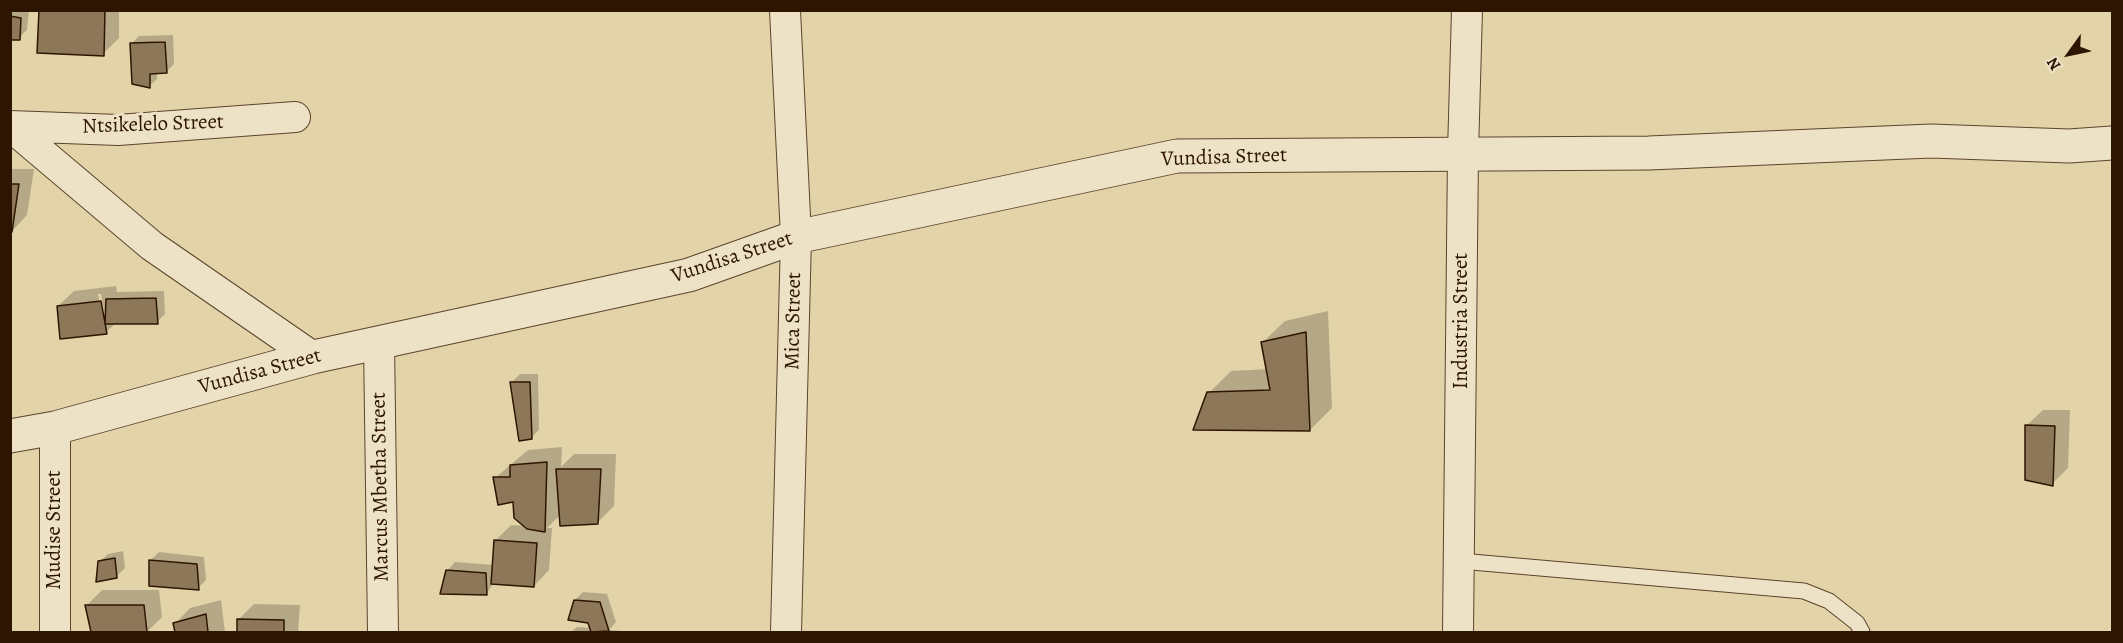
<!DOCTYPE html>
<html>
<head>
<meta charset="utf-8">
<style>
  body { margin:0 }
  #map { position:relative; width:2123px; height:643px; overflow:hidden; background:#e3d3a8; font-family:Alegreya,serif }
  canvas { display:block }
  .frame { position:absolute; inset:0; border:12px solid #2e1502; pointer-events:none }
  .north { position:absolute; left:2039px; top:24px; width:60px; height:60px; -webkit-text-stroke:4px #ede2c6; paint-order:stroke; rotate:237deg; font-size:16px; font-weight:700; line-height:24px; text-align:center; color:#2e1502 }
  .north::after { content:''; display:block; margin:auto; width:21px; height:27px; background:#2e1502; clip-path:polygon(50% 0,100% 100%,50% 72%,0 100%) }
</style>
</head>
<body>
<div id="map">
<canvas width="2123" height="643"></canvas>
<div class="frame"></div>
<div class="north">N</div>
</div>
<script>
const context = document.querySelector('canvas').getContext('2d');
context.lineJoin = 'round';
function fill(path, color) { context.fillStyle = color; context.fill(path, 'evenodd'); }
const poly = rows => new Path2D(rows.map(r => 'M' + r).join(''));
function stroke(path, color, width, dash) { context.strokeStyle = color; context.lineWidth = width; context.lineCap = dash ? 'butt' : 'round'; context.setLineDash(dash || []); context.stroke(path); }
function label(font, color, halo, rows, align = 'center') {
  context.font = font + ' Alegreya,serif'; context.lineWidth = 6; context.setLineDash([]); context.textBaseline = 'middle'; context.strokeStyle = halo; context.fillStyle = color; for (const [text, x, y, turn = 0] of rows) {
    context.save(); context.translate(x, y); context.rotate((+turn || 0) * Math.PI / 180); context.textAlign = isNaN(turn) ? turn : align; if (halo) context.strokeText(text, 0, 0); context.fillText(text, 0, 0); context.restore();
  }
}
fill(poly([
  [10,10,29,10,27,30,19,38,10,38],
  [40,10,119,10,119,38,103,54],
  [173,35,174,64,166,72,157,72,157,79,149,86,131,44,139,36],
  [10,169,34,169,27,215,12,231],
  [116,286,117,292,164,291,165,314,157,322,116,323,106,332,58,306,74,291],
  [98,294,101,294,106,321,103,321],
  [1328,311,1332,408,1310,430,1209,393,1231,371,1268,369,1263,342,1285,321],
  [520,374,538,374,539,430,531,438,512,382],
  [2043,410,2070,410,2068,468,2052,484,2027,425],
  [562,447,561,467,574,454,616,454,614,506,598,522,561,514,547,528,552,528,549,570,534,586,494,583,486,594,447,571,455,562,494,565,495,541,511,525,526,526,515,500,495,478,528,450],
  [123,551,125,568,117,576,99,562,108,554],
  [159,552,204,557,206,580,198,588,151,584,151,560],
  [102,590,159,590,162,617,147,632,92,632,87,605],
  [583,592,607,594,616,622,609,630,637,632,571,632,577,627,591,628,575,600],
  [221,600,225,632,176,632,175,624,190,608],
  [254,604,300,605,298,632,238,632,238,620]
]), '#0003');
const building = poly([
  [39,10,105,10,104,56,37,53,39,10],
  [10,16,21,18,20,40,10,40,10,16],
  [165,42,167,73,150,74,150,88,132,84,130,43,165,42],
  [10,184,19,184,12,232,10,232,10,184],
  [156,298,158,324,105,324,106,299,156,298],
  [101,301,107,334,60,339,57,306,101,301],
  [1306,332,1310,431,1193,430,1207,392,1270,390,1261,342,1306,332],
  [510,382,530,382,532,439,519,441,510,382],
  [2025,425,2055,426,2053,486,2025,480,2025,425],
  [547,462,545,532,527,529,514,518,513,502,498,505,493,477,510,477,510,465,547,462],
  [556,469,601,469,598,524,560,526,556,469],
  [494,540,537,543,534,587,491,584,494,540],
  [115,558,117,578,96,582,98,561,115,558],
  [149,560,197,564,199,590,149,586,149,560],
  [446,570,486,573,487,595,440,594,446,570],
  [574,600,600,602,609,631,591,632,588,623,568,620,574,600],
  [85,605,144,605,147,632,91,632,85,605],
  [206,614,208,632,175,632,173,623,206,614],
  [237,619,284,620,284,632,237,632,237,619]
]);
fill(building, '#8c7858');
stroke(building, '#2e1502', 1.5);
const service = poly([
  [1460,561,1804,591,1829,601,1857,623,1862,632]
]);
const minor = poly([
  [785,10,796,237,786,632],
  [10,126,152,246,313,357],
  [10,126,118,130,295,117],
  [379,342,383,632],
  [55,632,55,428],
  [1458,632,1463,153,1467,10]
]);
const tertiary = poly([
  [10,436,55,428,313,357,689,275,796,237,1177,156,1649,153,1931,141,2069,146,2112,143]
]);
stroke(service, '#5b442c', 17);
stroke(minor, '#5b442c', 32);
stroke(tertiary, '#5b442c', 35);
stroke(service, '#ede2c6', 15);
stroke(minor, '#ede2c6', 30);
stroke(tertiary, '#ede2c6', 33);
label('21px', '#2e1502', '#ede2c6', [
  ["Ntsikelelo Street",153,125,-2],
  ["Vundisa Street",1224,158,-2],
  ["Vundisa Street",732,258,-18],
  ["Mica Street",794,321,-89],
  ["Industria Street",1462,321,-90],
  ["Vundisa Street",260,372,-15],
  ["Marcus Mbetha Street",381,487,-91],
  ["Mudise Street",55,530,-90]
]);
</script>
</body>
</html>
